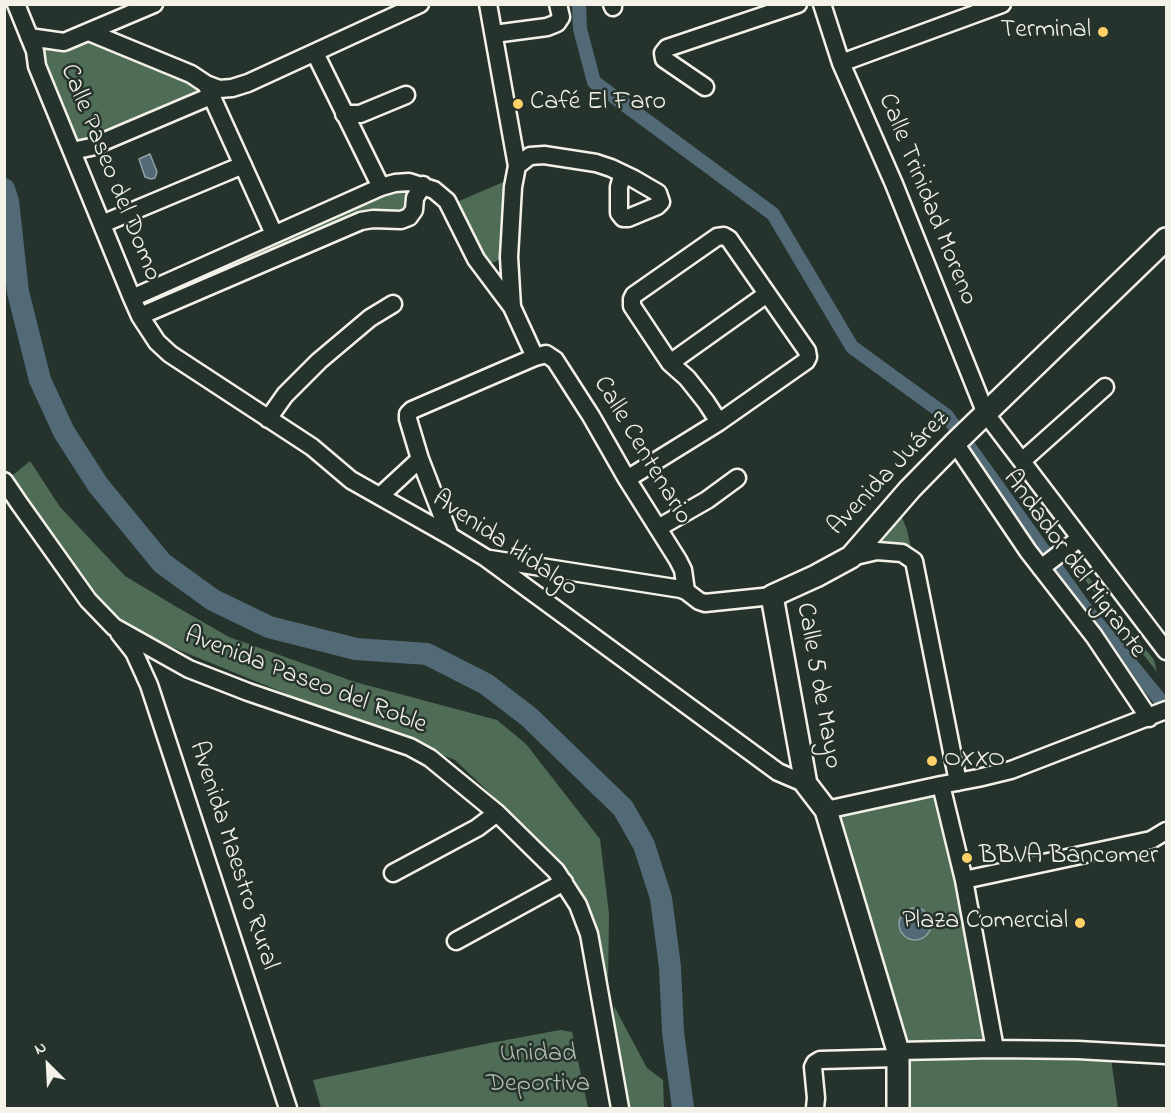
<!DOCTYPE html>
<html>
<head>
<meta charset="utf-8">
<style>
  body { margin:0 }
  #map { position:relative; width:1171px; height:1113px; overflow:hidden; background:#26332d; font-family:"Indie Flower",sans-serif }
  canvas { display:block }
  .frame { position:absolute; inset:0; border:6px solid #f4f1e8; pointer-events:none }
  .north { position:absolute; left:18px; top:1035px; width:60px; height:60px; -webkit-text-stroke:4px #26332d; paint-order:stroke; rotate:336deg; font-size:16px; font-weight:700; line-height:24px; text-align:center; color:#f4f1e8 }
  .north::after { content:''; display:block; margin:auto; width:21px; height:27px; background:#f4f1e8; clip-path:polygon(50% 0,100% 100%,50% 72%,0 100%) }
</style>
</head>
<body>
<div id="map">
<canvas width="1171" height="1113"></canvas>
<div class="frame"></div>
<div class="north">N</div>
</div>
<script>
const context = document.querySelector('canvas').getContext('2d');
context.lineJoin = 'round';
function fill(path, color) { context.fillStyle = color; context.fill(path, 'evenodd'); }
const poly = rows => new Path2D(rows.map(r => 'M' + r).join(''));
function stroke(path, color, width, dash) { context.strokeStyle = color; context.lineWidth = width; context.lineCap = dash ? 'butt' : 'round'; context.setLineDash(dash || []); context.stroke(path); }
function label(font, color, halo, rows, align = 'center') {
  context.font = font + ' "Indie Flower",sans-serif'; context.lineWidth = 5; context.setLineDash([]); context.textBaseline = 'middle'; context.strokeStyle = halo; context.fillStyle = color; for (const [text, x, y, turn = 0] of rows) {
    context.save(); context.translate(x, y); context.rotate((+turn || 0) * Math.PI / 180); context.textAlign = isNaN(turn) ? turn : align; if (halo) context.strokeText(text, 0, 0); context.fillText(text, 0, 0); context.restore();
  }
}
fill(poly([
  [89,32,191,74,211,96,72,151,29,37],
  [515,177,503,257,495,262,485,263,450,205],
  [409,182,414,210,373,219,140,316,132,298],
  [30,461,60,507,125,576,175,606,229,637,355,682,497,720,526,744,600,839,609,914,608,987,593,932,561,861,455,760,343,717,118,625,7,480],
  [897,505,907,530,914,561,851,557],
  [1075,560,1154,660,1157,672,1071,562],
  [941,785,995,1049,1110,1052,1118,1108,898,1108,898,1050,826,810],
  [614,1006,647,1068,663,1080,664,1108,621,1108,616,1067],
  [560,1030,572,1032,588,1108,321,1108,313,1080,485,1044]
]), '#4f6d56');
const water = poly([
  [150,154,157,172,155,178,151,179,145,177,139,159,150,154],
  '899 924a16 16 0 1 1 32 0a16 16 0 1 1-32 0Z'
]);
fill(water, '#516a76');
stroke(water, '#92a0a4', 1.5);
stroke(poly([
  [579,4,580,29,594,82,773,214,852,347,947,416,1085,608,1166,707]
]), '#516a76', 14);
stroke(poly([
  [4,189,8,201,18,292,40,380,64,432,98,485,162,563,213,600,269,627,356,649,427,654,486,684,529,717,623,808,644,845,661,898,670,967,673,1032,683,1108]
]), '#516a76', 22);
const minor = poly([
  [16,4,35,51,37,66,132,298,140,316,157,342,170,354,312,447,351,480,450,536,486,558,778,772,806,784],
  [488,4,517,166,513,187,509,257,512,307,535,357],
  [612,4,613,7],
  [822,4,841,63,894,184,986,414,1166,651],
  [89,32,191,74,206,84,219,89,232,88,248,83,420,4],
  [494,34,547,27,557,23,561,17,558,4],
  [29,37,64,42,154,4],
  [315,53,381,187],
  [841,63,1002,4],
  [206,84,274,234],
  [705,87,664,59,663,53,667,48,798,4],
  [344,114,360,114,406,95],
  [72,151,91,147,211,96],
  [517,166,530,156,544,155,596,163,611,168,634,179,658,193,661,202,657,206,628,218,623,218,619,213,619,187,621,180,625,175],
  [102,224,243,165],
  [132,298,381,187,395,183,409,182,434,190,447,201,476,259,512,307],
  [140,316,361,221,373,219,401,220,409,217,414,210,415,198,423,185],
  [670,363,767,294],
  [268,419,285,395,319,361,370,318,393,304],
  [955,443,1028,551,1094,636,1149,718],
  [1022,461,1105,387],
  [627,479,719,422,806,361,808,357,807,351,729,239,724,236,717,237,634,295,632,299,632,306,670,363,687,378,706,402,719,422],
  [4,481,19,503,88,600,114,627,189,669,248,692,410,747,430,758,497,813,556,871,578,905,589,934,620,1108],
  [380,496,420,459],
  [658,528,707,500,737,478],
  [450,536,420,459,408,419,408,414,412,410,535,357,546,354,555,360,591,416,627,479,678,560,683,570,686,591],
  [851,557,877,551,902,553,914,561,958,782],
  [490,559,681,589,686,591,699,601,705,603,772,596],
  [1041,568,1080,538],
  [119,633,134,652,149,685,288,1108],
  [941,785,964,880,995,1049],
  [826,810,941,785,978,778,1011,770,1166,710],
  [393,873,477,828,497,813],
  [964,880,1151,840,1166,831],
  [456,941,564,882],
  [898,1051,995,1049,1078,1050,1166,1055],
  [815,1108,816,1098,813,1067,815,1063,820,1060,897,1058]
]);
const major = poly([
  [898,1108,898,1051,826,810,806,784,772,596,816,576,851,557,910,489,955,443,1166,239]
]);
stroke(minor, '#f4f1e8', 21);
stroke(major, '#f4f1e8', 26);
stroke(minor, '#26332d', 16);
stroke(major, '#26332d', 21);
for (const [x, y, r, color] of [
  [1103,32,6,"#ffd166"],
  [518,104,6,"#ffd166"],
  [932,761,6,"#ffd166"],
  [967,858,6,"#ffd166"],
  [1080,923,6,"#ffd166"]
]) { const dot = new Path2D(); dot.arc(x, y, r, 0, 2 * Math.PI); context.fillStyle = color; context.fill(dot); stroke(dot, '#26332d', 2); }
label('26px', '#f4f1e8', '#26332d', [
  ["Terminal",1091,32,"right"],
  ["Café El Faro",530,104],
  ["OXXO",944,761],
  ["BBVA Bancomer",979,858],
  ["Plaza Comercial",1068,923,"right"]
], 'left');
label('26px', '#f4f1e8', '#26332d', [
  ["Calle Paseo del Domo",109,173,68],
  ["Calle Trinidad Moreno",926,200,68],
  ["Calle Centenario",641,451,59],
  ["Avenida Juárez",890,474,-46],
  ["Avenida Hidalgo",504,545,34],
  ["Andador del Migrante",1073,565,54],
  ["Avenida Paseo del Roble",305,682,21],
  ["Calle 5 de Mayo",817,686,80],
  ["Avenida Maestro Rural",232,856,72]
]);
label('26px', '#b2bcae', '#26332d', [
  ["Unidad",538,1056],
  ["Deportiva",538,1086]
]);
</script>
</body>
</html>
